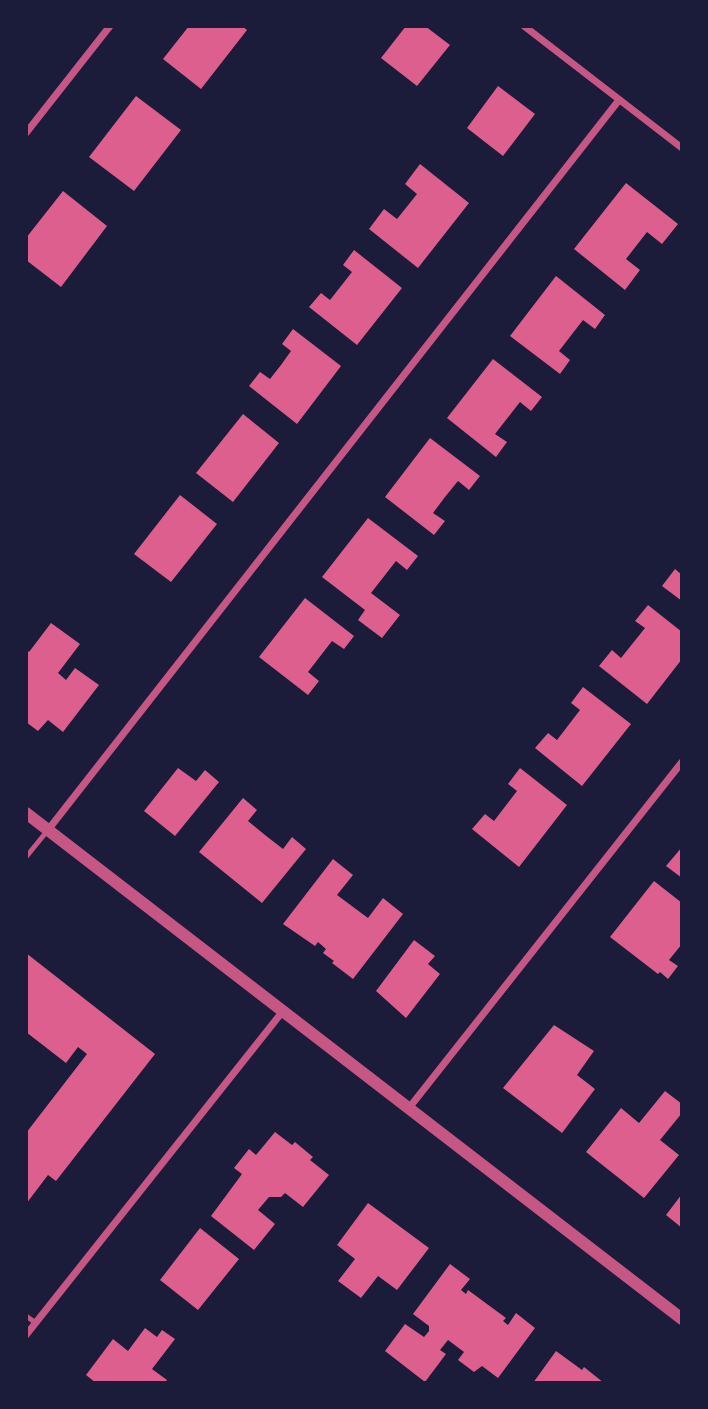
<!DOCTYPE html>
<html>
<head>
<meta charset="utf-8">
<style>
  body { margin:0 }
  #map { position:relative; width:708px; height:1409px; overflow:hidden; background:#1b1b3a; font-family:"Asap Condensed",sans-serif }
  canvas { display:block }
  .frame { position:absolute; inset:0; border:28px solid #1b1b3a; pointer-events:none }
</style>
</head>
<body>
<div id="map">
<canvas width="708" height="1409"></canvas>
<div class="frame"></div>
</div>
<script>
const context = document.querySelector('canvas').getContext('2d');
context.lineJoin = 'round';
function fill(path, color) { context.fillStyle = color; context.fill(path, 'evenodd'); }
const poly = rows => new Path2D(rows.map(r => 'M' + r).join(''));
function stroke(path, color, width, dash) { context.strokeStyle = color; context.lineWidth = width; context.lineCap = dash ? 'butt' : 'round'; context.setLineDash(dash || []); context.stroke(path); }
fill(poly([
  [189,26,242,26,247,30,201,89,163,59],
  [406,26,425,26,450,45,417,86,381,58],
  [498,86,535,114,503,156,467,128],
  [136,96,181,130,134,191,89,157],
  [420,164,469,203,418,268,369,229,384,209,397,219,417,194,405,184],
  [626,183,678,224,662,244,647,232,626,259,640,270,625,290,574,249],
  [63,191,107,226,61,287,26,260,26,238],
  [354,250,402,288,357,345,309,307,321,293,330,300,352,272,343,265],
  [556,276,605,315,595,329,583,320,559,351,570,360,560,374,510,336],
  [293,329,341,366,297,424,249,386,260,372,270,379,281,365,291,351,282,344],
  [493,359,542,397,531,411,520,402,495,434,507,442,496,457,447,418],
  [243,414,279,443,233,502,196,473],
  [430,438,480,476,469,490,458,481,445,497,433,513,445,521,434,535,385,497],
  [180,495,217,524,171,582,134,554],
  [368,518,418,556,407,570,396,561,371,593,400,615,382,638,358,620,365,610,322,577],
  [675,569,682,575,682,601,662,586],
  [305,598,354,636,344,649,332,641,308,672,319,681,308,695,259,657],
  [648,605,682,632,682,659,647,704,599,666,612,650,621,658,645,628,635,621],
  [51,623,80,644,58,673,66,680,75,668,99,685,63,732,48,720,38,731,26,722,26,649,29,652],
  [583,687,631,724,582,786,535,748,548,733,557,740,580,710,571,703],
  [178,768,196,781,205,770,219,782,175,836,144,811],
  [520,768,567,805,519,867,472,829,485,814,494,821,517,791,508,784],
  [243,798,257,810,248,821,265,835,283,849,292,837,306,849,262,903,199,852],
  [682,847,682,878,666,866],
  [333,859,353,875,337,895,368,918,383,898,403,914,353,979,332,963,334,961,323,953,326,949,318,942,315,946,283,924],
  [654,881,682,903,682,944,669,960,678,966,668,979,660,972,658,974,610,937],
  [414,940,435,956,428,964,440,974,406,1018,376,991],
  [26,953,155,1054,56,1181,48,1175,26,1204,26,1133,87,1054,78,1047,66,1063,26,1032],
  [554,1025,594,1051,577,1075,595,1089,562,1133,503,1088],
  [665,1091,682,1104,682,1113,660,1140,679,1155,644,1198,586,1152,621,1108,639,1123],
  [275,1132,292,1145,295,1142,313,1157,310,1160,329,1175,303,1207,285,1193,281,1197,269,1197,258,1210,275,1224,254,1250,211,1216,242,1174,234,1168,249,1149,256,1155],
  [682,1194,682,1228,666,1215],
  [368,1203,429,1248,397,1290,378,1276,361,1298,338,1281,355,1259,337,1245],
  [200,1228,239,1259,198,1310,160,1280],
  [450,1264,470,1279,461,1290,466,1294,468,1290,506,1318,503,1321,508,1325,516,1313,535,1328,498,1378,482,1366,474,1372,458,1360,464,1352,448,1340,440,1350,446,1354,425,1382,385,1351,405,1324,424,1337,429,1331,429,1326,413,1314],
  [145,1328,157,1337,162,1330,175,1339,152,1369,167,1380,165,1383,96,1383,86,1375,113,1339,128,1351],
  [556,1351,582,1370,584,1367,604,1383,533,1383]
]), '#dd5f8e');
stroke(poly([
  [26,857,48,830],
  [26,1316,36,1323]
]), '#c65784', 5);
stroke(poly([
  [524,26,682,148],
  [26,133,110,26],
  [48,830,619,100],
  [409,1108,682,762],
  [26,1335,283,1011]
]), '#c65784', 7);
stroke(poly([
  [26,813,682,1319]
]), '#c65784', 12);
</script>
</body>
</html>
